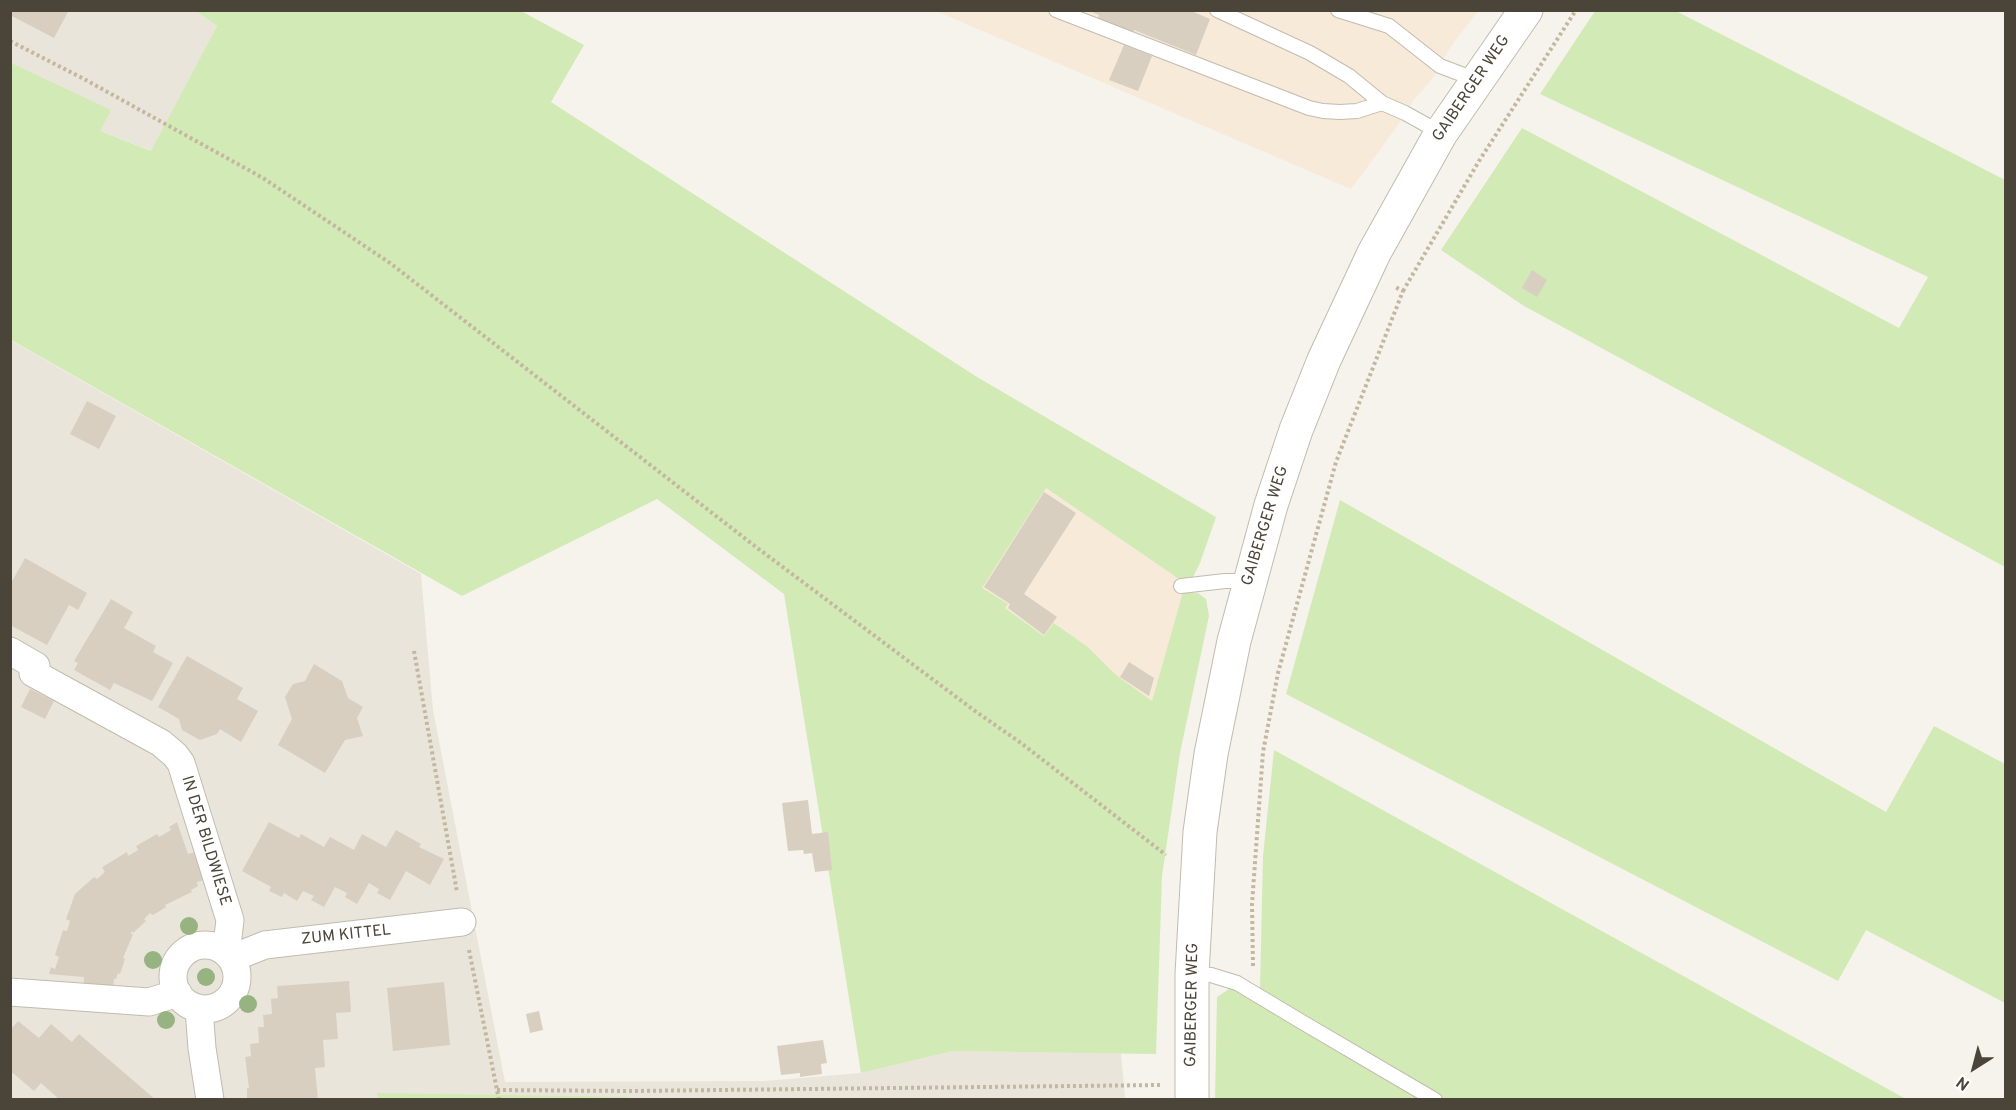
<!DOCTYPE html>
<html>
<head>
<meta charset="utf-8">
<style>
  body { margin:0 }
  #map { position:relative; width:2016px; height:1110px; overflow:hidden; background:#f6f3ec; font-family:Overpass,sans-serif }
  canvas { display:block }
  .frame { position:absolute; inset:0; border:12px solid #4b4439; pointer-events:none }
  .north { position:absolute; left:1944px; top:1038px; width:60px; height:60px; -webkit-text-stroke:4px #fff; paint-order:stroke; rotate:216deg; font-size:16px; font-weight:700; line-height:24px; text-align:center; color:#4b4439 }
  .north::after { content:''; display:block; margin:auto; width:21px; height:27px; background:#4b4439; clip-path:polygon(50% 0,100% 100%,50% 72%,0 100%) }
</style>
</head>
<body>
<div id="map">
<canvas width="2016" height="1110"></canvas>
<div class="frame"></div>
<div class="north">N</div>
</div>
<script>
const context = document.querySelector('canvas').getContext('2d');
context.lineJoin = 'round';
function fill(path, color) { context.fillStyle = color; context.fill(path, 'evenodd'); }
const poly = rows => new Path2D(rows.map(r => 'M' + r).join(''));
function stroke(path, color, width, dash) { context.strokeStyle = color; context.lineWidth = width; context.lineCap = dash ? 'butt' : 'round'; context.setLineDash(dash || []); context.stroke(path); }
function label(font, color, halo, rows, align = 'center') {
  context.font = font + ' Overpass,sans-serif'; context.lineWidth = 4.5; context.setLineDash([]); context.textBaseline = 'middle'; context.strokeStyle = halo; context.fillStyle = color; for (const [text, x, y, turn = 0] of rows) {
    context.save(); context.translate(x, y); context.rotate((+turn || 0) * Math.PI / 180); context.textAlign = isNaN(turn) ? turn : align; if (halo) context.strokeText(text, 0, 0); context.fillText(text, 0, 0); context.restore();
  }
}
fill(poly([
  [10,11,196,11,217,26,152,151,11,97],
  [10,340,421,574,433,710,505,1082,764,1081,861,1073,953,1051,1121,1053,1125,1099,11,1099]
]), '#eae5da');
fill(poly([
  [936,11,1478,11,1449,49,1436,74,1413,101,1396,128,1351,189],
  [1046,488,1179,579,1183,592,1152,702,1116,675,1088,647,1055,623,1045,636,1005,608,1007,605,981,588]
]), '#f7ead8');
fill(poly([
  [196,11,521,11,584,45,551,102,977,377,1216,517,1200,563,1193,577,1179,579,1046,488,982,588,1008,604,1005,608,1044,636,1054,623,1088,647,1116,675,1152,701,1183,592,1198,593,1206,599,1209,616,1180,753,1162,876,1156,1054,953,1051,861,1073,784,594,657,499,462,596,11,340,11,63,111,110,100,131,151,151,217,26],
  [1595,11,1676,11,2005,180,2005,567,1524,306,1441,250,1522,128,1899,328,1928,277,1540,94],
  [1340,500,1886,812,1934,726,2005,764,2005,1003,1866,930,1838,981,1286,694],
  [1274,750,1906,1099,1215,1100,1217,997,1229,989,1260,989,1263,856],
  [377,1093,627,1097,627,1099,378,1100]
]), '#d2eab5');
fill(poly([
  [10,10,69,10,54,38,10,15],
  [1087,10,1189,10,1210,19,1196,55,1134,30,1133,33,1098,19,1099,15],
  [1124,45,1152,56,1138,91,1109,80],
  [1532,270,1547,280,1537,297,1522,288],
  [87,401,116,416,99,449,70,434],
  [1044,492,1076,513,1024,594,1057,617,1044,635,1008,608,1010,604,984,587],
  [25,558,87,593,78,610,69,605,47,645,10,625,10,585],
  [111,599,133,612,124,628,156,646,153,652,173,663,152,701,114,683,110,690,74,670,78,663,74,661],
  [187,656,243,688,237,699,258,711,241,742,220,729,217,734,200,740,182,730,179,719,158,707],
  [1129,662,1154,678,1149,696,1120,677],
  [314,664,342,681,348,698,363,707,357,718,363,736,345,740,325,773,278,745,292,719,285,697,293,684,305,681],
  [30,689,54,701,45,719,21,707],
  [808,800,812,834,828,832,832,870,815,872,812,853,804,854,803,850,788,851,782,803],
  [177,822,188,854,199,851,208,879,197,882,198,886,191,890,192,892,165,905,166,907,153,915,150,913,144,919,146,921,133,933,131,931,131,934,133,934,123,958,125,959,120,974,118,973,116,979,114,979,113,991,83,989,84,977,49,974,51,967,55,969,59,957,55,955,63,930,67,931,70,921,66,919,75,894,94,877,97,879,105,872,102,868,104,866,127,852,128,856,138,850,136,846,157,834,159,837,171,830,169,827],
  [269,822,299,838,301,834,324,847,330,837,354,850,362,834,386,847,396,830,421,844,419,847,444,859,430,885,406,871,390,900,377,893,379,889,369,883,357,904,345,897,347,893,335,887,324,907,311,900,314,896,303,891,297,901,284,893,282,897,269,891,271,887,242,871],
  [349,981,351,1012,336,1013,338,1039,323,1040,325,1067,315,1068,318,1100,247,1100,247,1088,249,1088,245,1057,251,1056,250,1044,259,1043,258,1027,264,1027,263,1015,272,1014,271,999,278,998,277,986],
  [444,982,450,1045,393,1051,387,988],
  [539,1011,543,1030,530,1033,526,1014],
  [18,1021,39,1038,51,1024,72,1042,79,1034,156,1100,60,1100,41,1083,34,1091,13,1073,10,1076,10,1027,12,1028],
  [823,1040,827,1063,821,1064,822,1074,800,1077,800,1073,781,1075,777,1046]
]), '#d8cfc1');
const service = poly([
  [1056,10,1309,108,1323,111,1340,112,1357,111,1382,103,1405,113,1441,133],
  [1217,10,1310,53,1349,76,1382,103],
  [1338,10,1389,26,1440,66,1477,80],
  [1181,586,1225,581,1249,581],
  [1192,974,1211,975,1237,983,1302,1022,1435,1100]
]);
const minor = poly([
  [10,651,36,666,33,673,161,743,175,755,181,763,230,920,228,937,221,949],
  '173 977a32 32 0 1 1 64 0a32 32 0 1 1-64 0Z',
  [232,958,265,945,462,922],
  [10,992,149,1002,178,993],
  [199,1009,202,1048,210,1100]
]);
const tertiary = poly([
  [1192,1100,1192,974,1200,832,1211,754,1234,641,1271,505,1296,430,1324,360,1374,253,1441,133,1526,10]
]);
stroke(service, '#c2bbae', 16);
stroke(minor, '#c2bbae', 29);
stroke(tertiary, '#c2bbae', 35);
stroke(poly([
  [10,41,84,79,263,178,390,263,756,547,975,711,1021,743,1166,855],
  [1403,291,1479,161,1576,10],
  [414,651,457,892],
  [469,950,499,1100],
  [1253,966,1252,904,1263,752,1278,673,1336,462,1403,291,1395,287],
  [497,1090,631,1091,1161,1085]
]), '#c4b79f', 4, [3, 3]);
stroke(service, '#fff', 14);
stroke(minor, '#fff', 27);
stroke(tertiary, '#fff', 33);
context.fillStyle = '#97b381';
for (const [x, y] of [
  [189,926],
  [153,960],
  [206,977],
  [248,1004],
  [166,1020]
]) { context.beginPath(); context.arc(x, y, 9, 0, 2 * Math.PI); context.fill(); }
label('16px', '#4b4439', '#fff', [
  ["GAIBERGER WEG",1472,89,-56],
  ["GAIBERGER WEG",1266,526,-73],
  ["IN DER BILDWIESE",205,841,73],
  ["ZUM KITTEL",346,936,-6],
  ["GAIBERGER WEG",1193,1005,-89]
]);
</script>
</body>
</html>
